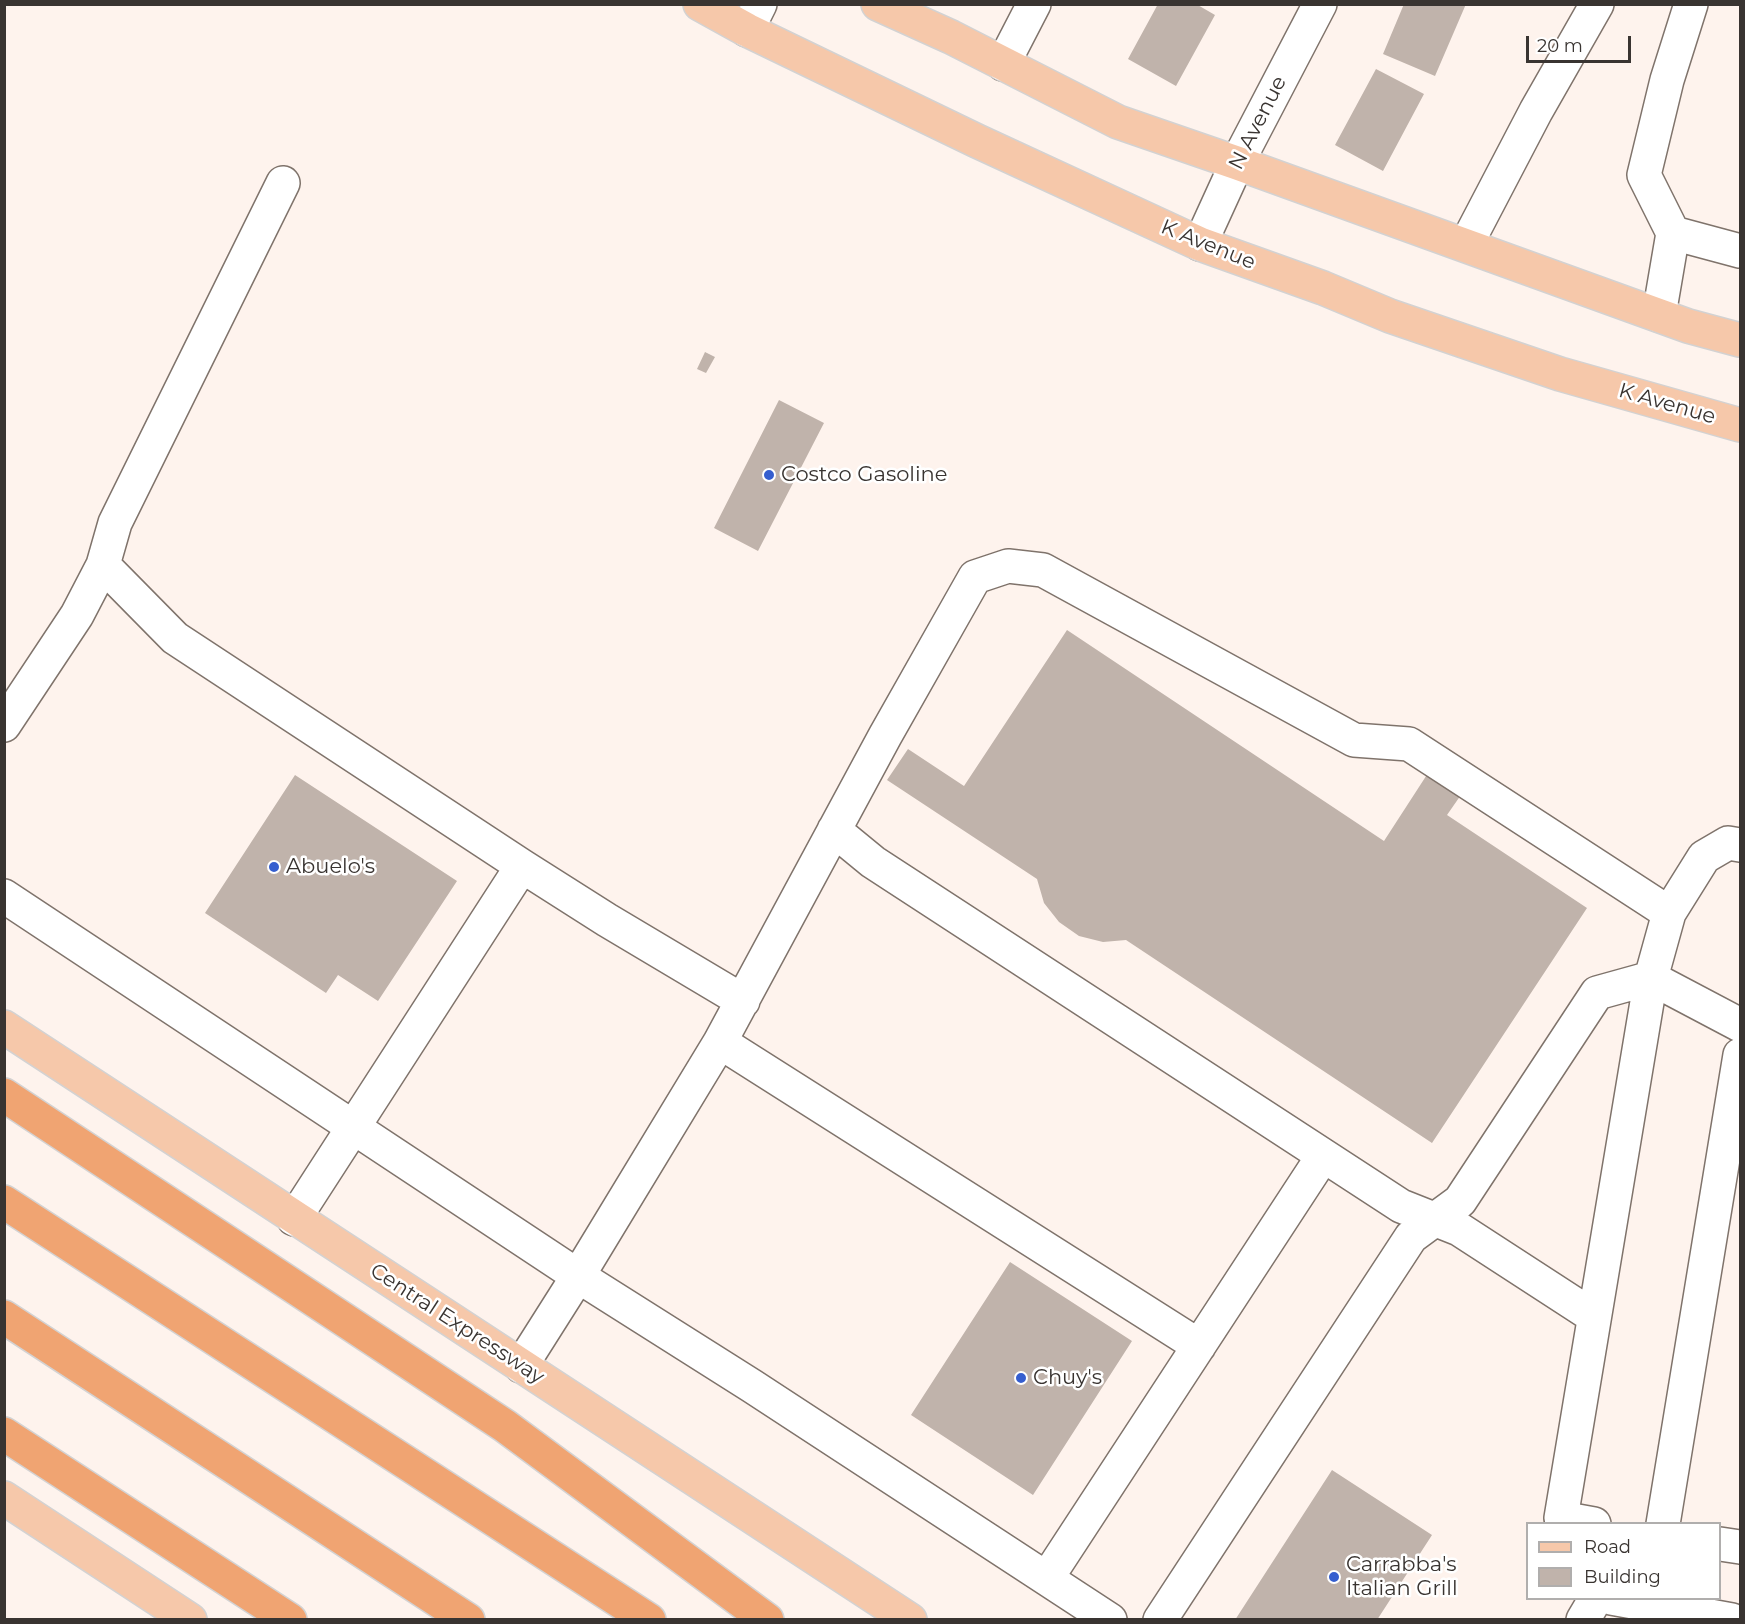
<!DOCTYPE html>
<html>
<head>
<meta charset="utf-8">
<style>
  body { margin:0 }
  #map { position:relative; width:1745px; height:1624px; overflow:hidden; background:#fef3ed; font-family:Montserrat,sans-serif }
  canvas { display:block }
  .frame { position:absolute; inset:0; border:6px solid #393431; pointer-events:none }
  .legend { position:absolute; left:1526px; top:1522px; width:195px; height:78px; box-sizing:border-box; background:#fff; border:2px solid #b0aead; margin:0; padding:8px 10px; list-style:none; font-size:18px; color:#393431 }
  .legend li { display:flex; align-items:center; gap:12px; height:30px }
  .legend b { width:30px; border:2px solid #b0aead }
  .scale { position:absolute; left:1526px; top:36px; width:105px; height:27px; box-sizing:border-box; border:3px solid #393431; border-top:0; padding-left:8px; font-size:18px; line-height:21px; white-space:nowrap; color:#393431; -webkit-text-stroke:4px #fff; paint-order:stroke }
</style>
</head>
<body>
<div id="map">
<canvas width="1745" height="1624"></canvas>
<div class="frame"></div>
<ul class="legend">
<li><b style="height:8px;background:#f6c8aa"></b>Road</li>
<li><b style="height:16px;background:#c0b3ab"></b>Building</li>
</ul>
<div class="scale">20 m</div>
</div>
<script>
const context = document.querySelector('canvas').getContext('2d');
context.lineJoin = 'round';
function fill(path, color) { context.fillStyle = color; context.fill(path, 'evenodd'); }
const poly = rows => new Path2D(rows.map(r => 'M' + r).join(''));
function stroke(path, color, width, dash) { context.strokeStyle = color; context.lineWidth = width; context.lineCap = dash ? 'butt' : 'round'; context.setLineDash(dash || []); context.stroke(path); }
function label(font, color, halo, rows, align = 'center') {
  context.font = font + ' Montserrat,sans-serif'; context.lineWidth = 5; context.setLineDash([]); context.textBaseline = 'middle'; context.strokeStyle = halo; context.fillStyle = color; for (const [text, x, y, turn = 0] of rows) {
    context.save(); context.translate(x, y); context.rotate((+turn || 0) * Math.PI / 180); context.textAlign = isNaN(turn) ? turn : align; if (halo) context.strokeText(text, 0, 0); context.fillText(text, 0, 0); context.restore();
  }
}
fill(poly([
  [1158,4,1196,4,1215,15,1176,86,1128,59],
  [1404,4,1466,4,1435,76,1383,54],
  [1376,69,1424,94,1383,171,1335,145],
  [705,352,715,357,706,373,697,369],
  [779,400,824,423,758,551,714,528],
  [1067,630,1384,841,1430,770,1463,792,1447,815,1587,908,1432,1143,1126,940,1103,942,1079,936,1059,922,1044,903,1037,879,887,780,908,749,964,786],
  [295,775,457,881,378,1001,338,975,326,993,205,913],
  [1010,1262,1132,1341,1033,1495,911,1415],
  [1332,1470,1432,1535,1377,1620,1235,1620]
]), '#c0b3ab');
const minor = poly([
  [747,30,760,4],
  [1003,64,1034,4],
  [1673,233,1740,251],
  [1200,244,1237,163,1320,4],
  [1466,245,1536,111,1597,4],
  [1659,315,1673,233,1644,175,1667,80,1691,4],
  [103,565,175,638,522,866,607,920,743,1001],
  [4,725,77,615,103,565,115,523,283,183],
  [834,830,873,862,1401,1206,1459,1229,1593,1316],
  [4,896,578,1276,752,1386,1110,1620],
  [720,1042,1199,1346],
  [294,1219,522,866],
  [521,1366,578,1276,720,1042,885,736,975,577,1008,566,1043,570,1354,740,1409,744,1669,913],
  [1594,1524,1561,1518,1651,978,1669,913,1704,857,1728,843,1740,845],
  [1663,1524,1740,1055],
  [1720,1544,1740,1547],
  [1047,1578,1323,1156],
  [1611,1598,1732,1620],
  [1160,1620,1411,1237,1460,1201,1597,993,1651,978,1740,1025],
  [1583,1620,1596,1598]
]);
const major = poly([
  [700,4,747,30,977,141,1200,244,1323,288,1390,316,1560,374,1740,425],
  [878,4,951,37,1118,122,1237,163,1688,326,1740,340],
  [4,1027,910,1620],
  [4,1498,190,1620]
]);
const highway = poly([
  [4,1095,505,1426,767,1620],
  [4,1202,649,1620],
  [4,1317,468,1620],
  [4,1434,290,1620]
]);
stroke(minor, '#7f736b', 36);
stroke(major, '#d3d2d2', 36);
stroke(highway, '#d3d2d2', 36);
stroke(minor, '#fff', 33);
stroke(major, '#f6c8aa', 33);
stroke(highway, '#f0a472', 33);
for (const [x, y, r, color] of [
  [769,475,6,"#355ecf"],
  [274,867,6,"#355ecf"],
  [1021,1378,6,"#355ecf"],
  [1334,1577,6,"#355ecf"]
]) { const dot = new Path2D(); dot.arc(x, y, r, 0, 2 * Math.PI); context.fillStyle = color; context.fill(dot); stroke(dot, '#fff', 2); }
label('21px', '#393431', '#fff', [
  ["N Avenue",1258,123,-63],
  ["K Avenue",1208,245,22],
  ["K Avenue",1667,404,16],
  ["Central Expressway",457,1324,33]
]);
label('21px', '#393431', '#fff', [
  ["Costco Gasoline",781,475],
  ["Abuelo's",286,867],
  ["Chuy's",1033,1378],
  ["Carrabba's",1346,1565],
  ["Italian Grill",1346,1589]
], 'left');
</script>
</body>
</html>
